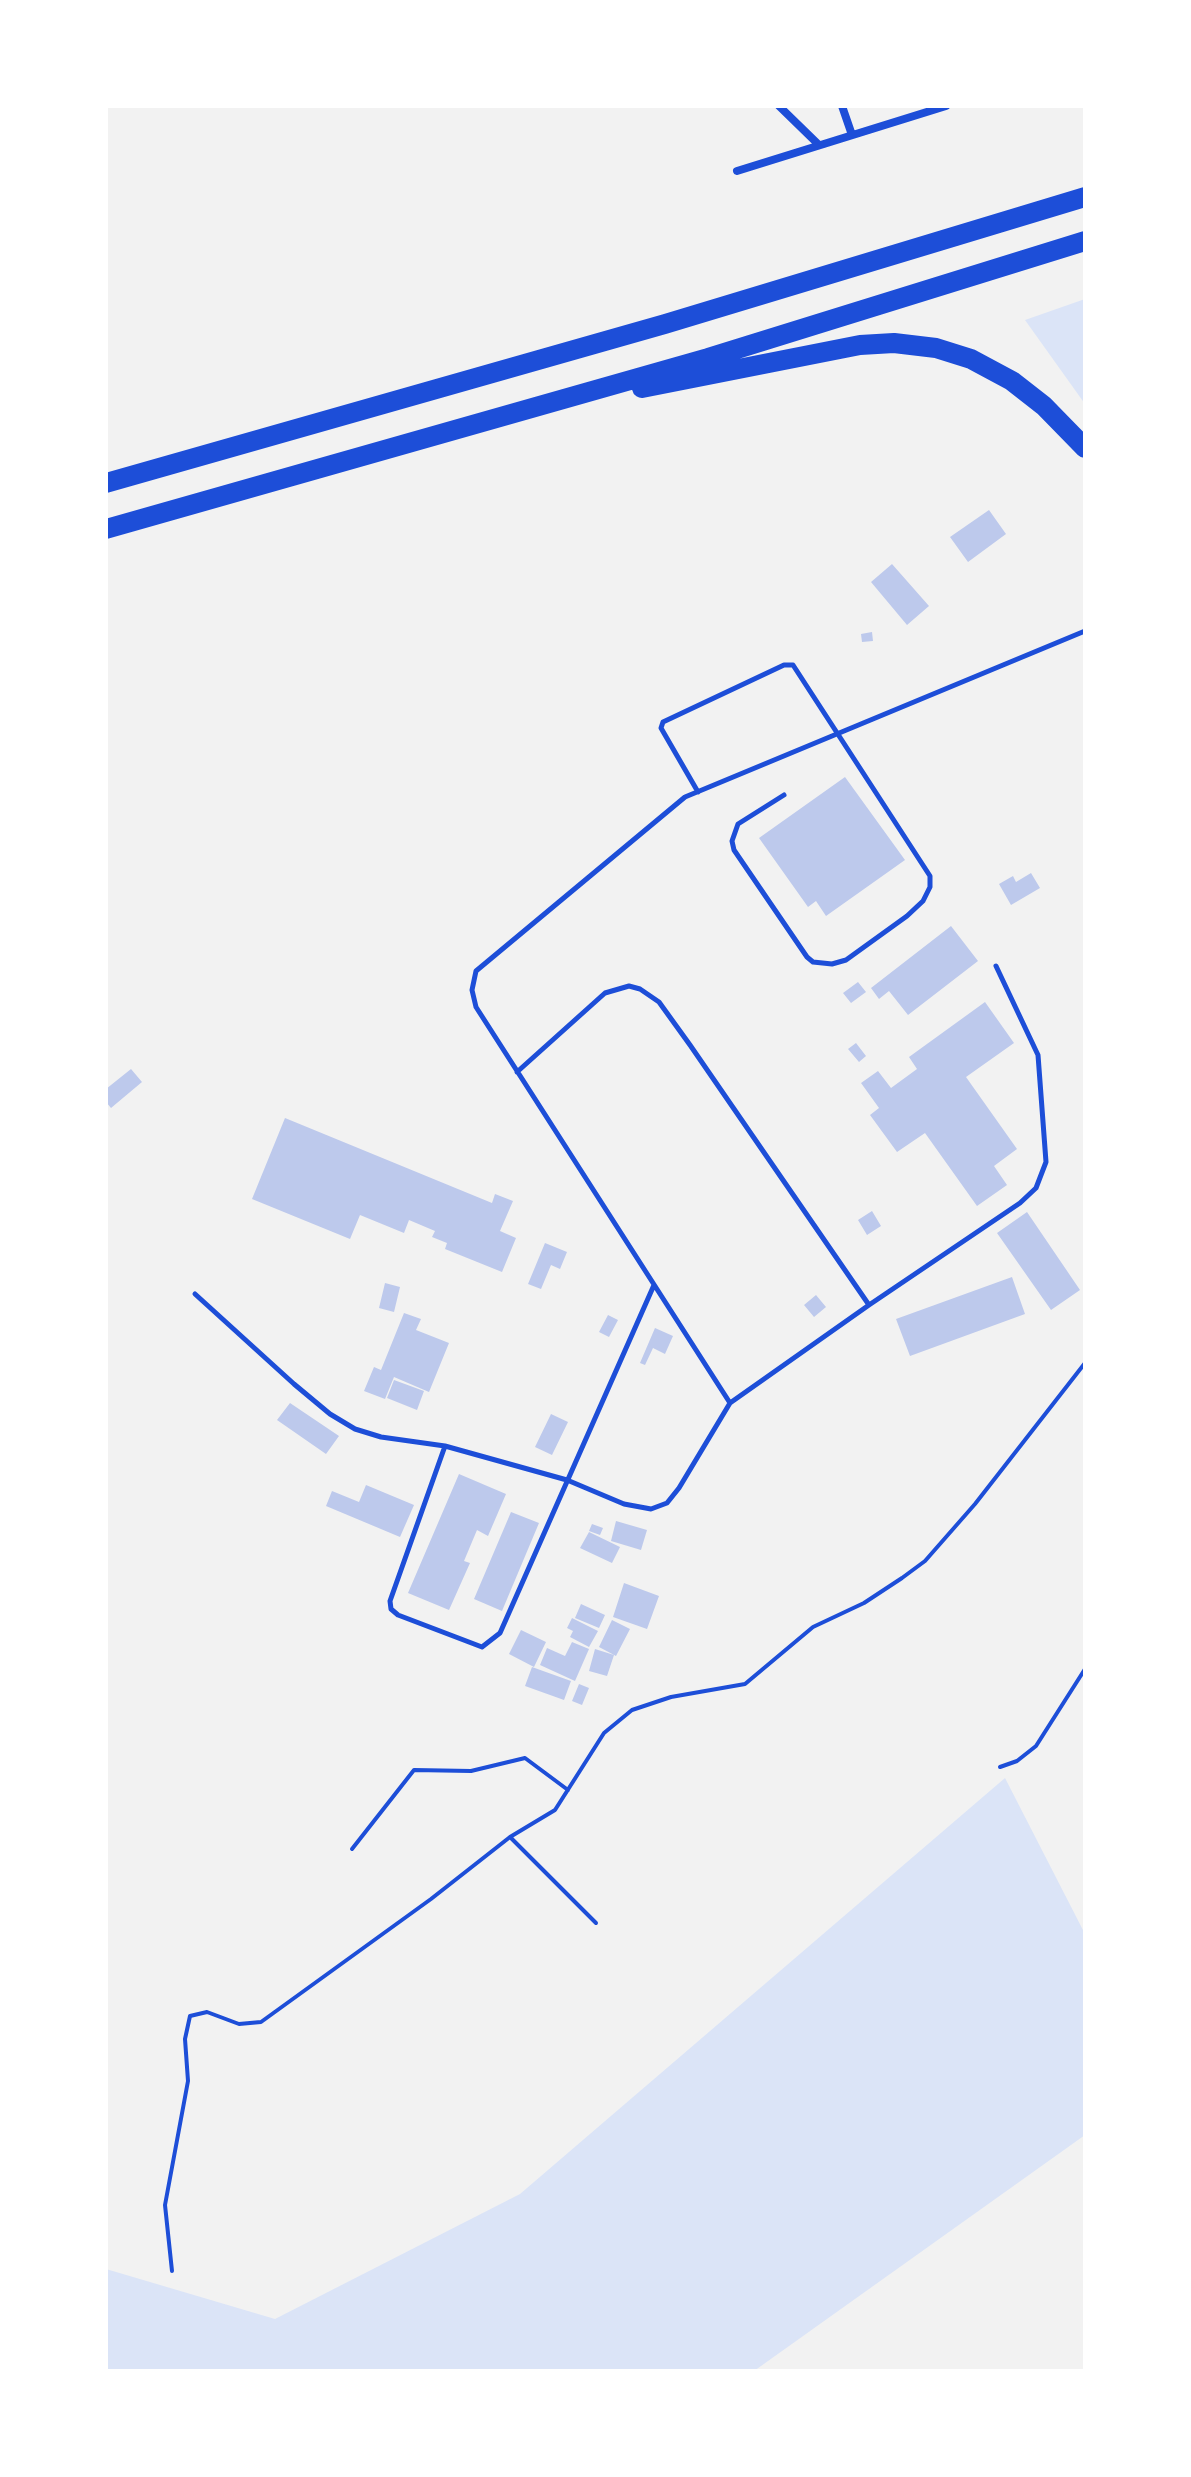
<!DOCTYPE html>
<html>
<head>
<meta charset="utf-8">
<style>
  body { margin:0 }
  #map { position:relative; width:1191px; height:2477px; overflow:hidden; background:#f2f2f2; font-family:Karla,sans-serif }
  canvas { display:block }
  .frame { position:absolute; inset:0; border:108px solid #fff; pointer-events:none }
</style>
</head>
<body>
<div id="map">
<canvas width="1191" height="2477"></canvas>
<div class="frame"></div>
</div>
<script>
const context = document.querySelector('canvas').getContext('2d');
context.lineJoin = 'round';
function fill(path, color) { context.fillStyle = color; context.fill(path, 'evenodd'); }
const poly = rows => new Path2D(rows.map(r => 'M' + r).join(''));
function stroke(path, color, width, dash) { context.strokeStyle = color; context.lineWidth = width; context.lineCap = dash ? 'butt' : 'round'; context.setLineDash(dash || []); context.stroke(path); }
fill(poly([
  [1085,299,1085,404,1025,320],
  [1005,1778,1085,1934,1085,2135,754,2371,106,2371,106,2269,275,2319,520,2194]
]), '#dbe4f7');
fill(poly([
  [989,510,1006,534,968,562,950,537],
  [892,564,929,606,907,625,871,582],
  [872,632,873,641,862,642,861,634],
  [845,777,905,860,826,916,816,901,808,907,759,838],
  [1031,873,1040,888,1011,905,999,884,1013,876,1016,882],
  [951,926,978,961,908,1015,889,991,879,999,871,988],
  [858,982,866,992,851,1003,843,993],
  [985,1002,1014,1043,966,1077,1017,1149,994,1166,1007,1185,977,1206,925,1133,897,1152,870,1115,879,1108,861,1083,878,1071,891,1088,917,1069,909,1057],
  [856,1043,866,1056,859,1062,848,1049],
  [131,1069,142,1082,111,1108,106,1102,106,1089],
  [285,1118,492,1203,495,1194,513,1201,500,1231,516,1238,502,1272,445,1249,447,1243,432,1237,435,1231,409,1220,404,1233,360,1215,350,1239,252,1199],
  [872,1211,881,1226,867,1235,858,1220],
  [1027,1212,1080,1290,1051,1310,997,1233],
  [545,1243,567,1252,560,1269,551,1265,541,1289,528,1284],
  [1012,1277,1025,1314,910,1356,896,1319],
  [385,1283,400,1287,394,1312,379,1308],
  [816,1295,826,1307,814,1317,804,1305],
  [404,1313,421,1319,416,1330,449,1343,429,1392,394,1377,385,1399,364,1391,374,1367,381,1370],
  [608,1315,618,1320,609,1337,599,1332],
  [655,1328,673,1336,665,1354,653,1348,645,1365,640,1363],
  [394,1380,424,1391,417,1410,387,1398],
  [290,1403,339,1436,326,1454,277,1420],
  [551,1414,568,1422,552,1455,535,1447],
  [459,1474,506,1494,488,1536,477,1530,464,1561,470,1563,449,1610,408,1593],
  [366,1485,414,1505,400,1537,326,1506,332,1491,359,1502],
  [511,1512,539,1523,502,1611,474,1599],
  [616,1521,647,1530,641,1550,611,1541],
  [592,1524,603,1528,600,1535,589,1531],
  [589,1532,620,1547,612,1563,580,1548],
  [624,1583,659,1596,647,1629,613,1617],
  [581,1604,605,1615,599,1628,575,1618],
  [572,1618,598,1631,589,1647,570,1637,573,1631,567,1628],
  [612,1620,630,1629,616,1656,599,1647],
  [521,1630,546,1642,534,1667,509,1654],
  [572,1642,589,1649,575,1681,540,1665,547,1648,565,1656],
  [595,1649,614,1655,607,1676,589,1671],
  [532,1667,571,1681,564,1700,525,1686],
  [579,1684,589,1688,582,1705,572,1701]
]), '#bdc9ec');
stroke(poly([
  [1000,1767,1017,1761,1036,1746,1085,1669],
  [510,1837,596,1923],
  [352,1849,414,1770,471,1771,525,1758,568,1790],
  [172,2271,165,2205,188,2081,185,2039,190,2016,207,2012,239,2024,261,2022,431,1899,510,1837,555,1810,604,1733,632,1710,671,1697,745,1684,813,1627,864,1603,902,1578,925,1561,975,1504,1085,1363]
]), '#1d4ed8', 4);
stroke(poly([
  [698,792,661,728,663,722,784,665,793,665,930,876,930,887,923,901,907,916,846,960,832,964,813,962,807,957,734,850,732,841,738,824,784,795],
  [517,1072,605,993,629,986,640,989,659,1002,690,1045,869,1305,1020,1203,1036,1188,1046,1162,1038,1055,996,966],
  [195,1294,294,1384,330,1414,355,1429,381,1437,445,1446,567,1480,624,1504,651,1509,667,1503,679,1488,730,1403,869,1305],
  [730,1403,476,1007,472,990,476,971,685,797,1085,631],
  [445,1446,390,1601,391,1609,398,1615,482,1647,500,1633,654,1285]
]), '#1d4ed8', 5);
stroke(poly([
  [779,106,819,145],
  [842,106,852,135],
  [737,171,946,106]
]), '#1d4ed8', 8);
stroke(poly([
  [642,388,860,345,894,343,936,348,971,359,1012,381,1044,406,1085,448],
  [106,483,665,324,1085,197],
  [106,529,708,358,1085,241]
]), '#1d4ed8', 20);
</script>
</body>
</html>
